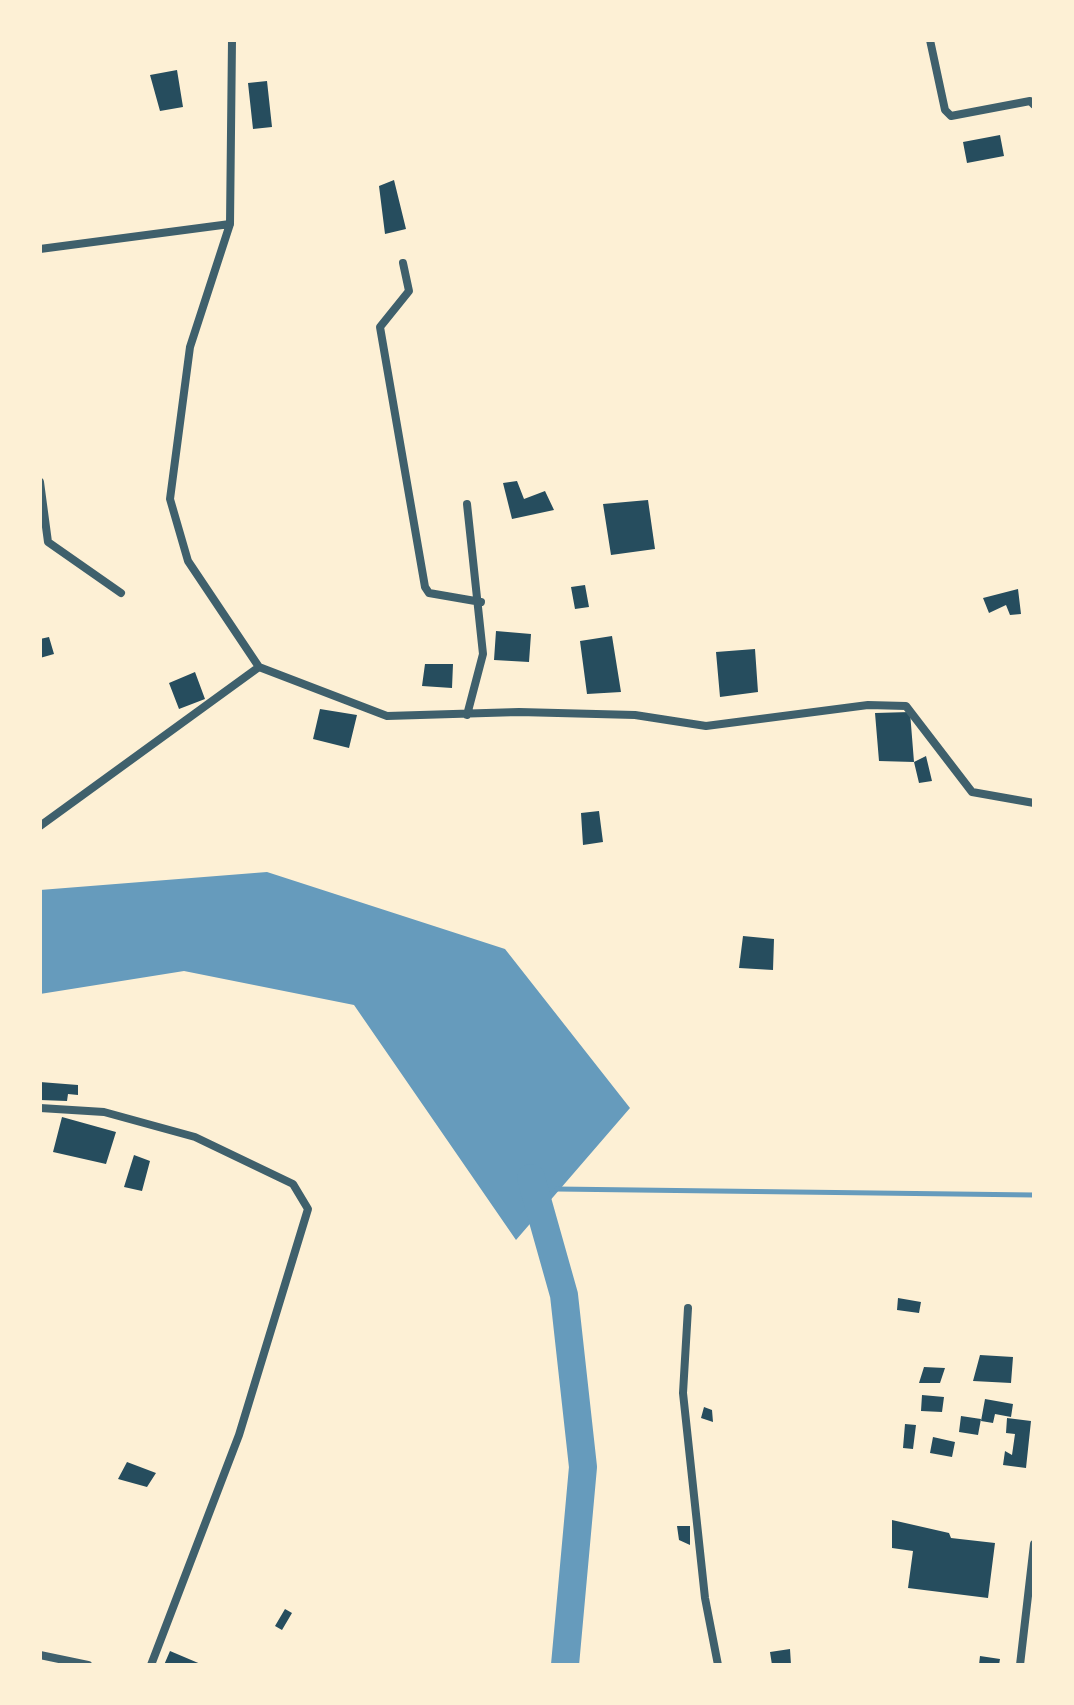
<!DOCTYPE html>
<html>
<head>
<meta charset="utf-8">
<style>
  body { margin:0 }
  #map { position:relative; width:1074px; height:1705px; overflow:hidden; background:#fdf0d5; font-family:Roboto,sans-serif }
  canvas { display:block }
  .frame { position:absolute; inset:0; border:42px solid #fdf0d5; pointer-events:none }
</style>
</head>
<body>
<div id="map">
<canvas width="1074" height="1705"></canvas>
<div class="frame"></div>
</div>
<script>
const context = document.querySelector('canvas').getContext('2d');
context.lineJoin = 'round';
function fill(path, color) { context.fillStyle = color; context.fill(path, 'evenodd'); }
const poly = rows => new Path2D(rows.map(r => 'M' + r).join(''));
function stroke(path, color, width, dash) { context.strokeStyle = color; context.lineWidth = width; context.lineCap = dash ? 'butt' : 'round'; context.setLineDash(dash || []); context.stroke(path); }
fill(poly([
  [267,872,505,949,630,1108,516,1240,354,1005,184,971,40,994,40,890]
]), '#669bbc');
stroke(poly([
  [557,1189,1034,1195]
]), '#669bbc', 5);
stroke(poly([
  [531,1178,564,1295,583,1467,565,1665]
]), '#669bbc', 28);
fill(poly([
  [177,70,183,107,160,111,150,75],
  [267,81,272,127,253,129,248,83],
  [1000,135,1004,156,967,163,963,142],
  [394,180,406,229,385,234,379,186],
  [517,481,524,499,545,491,554,510,512,519,503,483],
  [648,500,655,549,611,555,603,504],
  [585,585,589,607,575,609,571,587],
  [1018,589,1021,614,1010,615,1006,605,989,613,983,598],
  [496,631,531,634,529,662,494,660],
  [612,636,621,692,587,694,580,641],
  [49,637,54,654,40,658,40,639],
  [755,649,758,692,720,697,716,652],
  [425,664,453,664,452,688,422,686],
  [195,672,205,699,179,709,169,683],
  [320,709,357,715,349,748,313,739],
  [910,712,914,762,879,761,875,713],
  [926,756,932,781,919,783,914,762],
  [599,811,603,842,583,845,581,813],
  [743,936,774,939,773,970,739,968],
  [40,1082,78,1085,78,1095,68,1094,67,1101,40,1100],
  [62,1117,116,1132,106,1164,53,1152],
  [134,1155,150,1161,142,1191,124,1187],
  [898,1298,921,1302,919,1313,897,1310],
  [980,1355,1013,1357,1011,1383,973,1381],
  [924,1367,945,1368,940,1383,919,1383],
  [922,1395,944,1397,942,1412,921,1411],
  [985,1399,1013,1404,1011,1417,995,1414,993,1423,981,1421],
  [704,1407,712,1410,713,1422,701,1418],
  [961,1416,981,1419,978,1435,959,1432],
  [1007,1418,1031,1421,1026,1468,1003,1465,1005,1451,1012,1455,1015,1434,1006,1433],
  [905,1424,916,1425,913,1449,903,1448],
  [933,1437,955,1442,952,1457,930,1453],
  [127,1462,156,1473,147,1487,118,1479],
  [892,1520,949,1533,951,1538,995,1543,988,1598,908,1588,913,1551,892,1548],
  [677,1526,690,1526,690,1545,679,1540],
  [285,1609,292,1613,282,1630,275,1626],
  [790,1649,791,1665,772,1665,770,1652],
  [170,1651,203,1665,164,1665],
  [980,1656,1000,1659,999,1665,979,1665]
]), '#264d5e');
stroke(poly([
  [232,40,230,224,190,347,170,499,188,561,259,667],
  [930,40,945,110,951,116,1030,101,1034,105],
  [40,249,230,224],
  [403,263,409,291,380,327,425,587,429,593,481,602],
  [40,482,48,542,121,593],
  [467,504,483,654,467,715],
  [40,826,259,667,387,716,519,712,635,715,706,726,868,705,906,706,972,792,1034,803],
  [40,1108,104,1112,195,1137,293,1184,308,1209,239,1435,151,1665],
  [688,1308,683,1393,705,1598,718,1665],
  [40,1655,88,1665],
  [1020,1665,1034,1544]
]), '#3f606c', 8);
</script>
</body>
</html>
